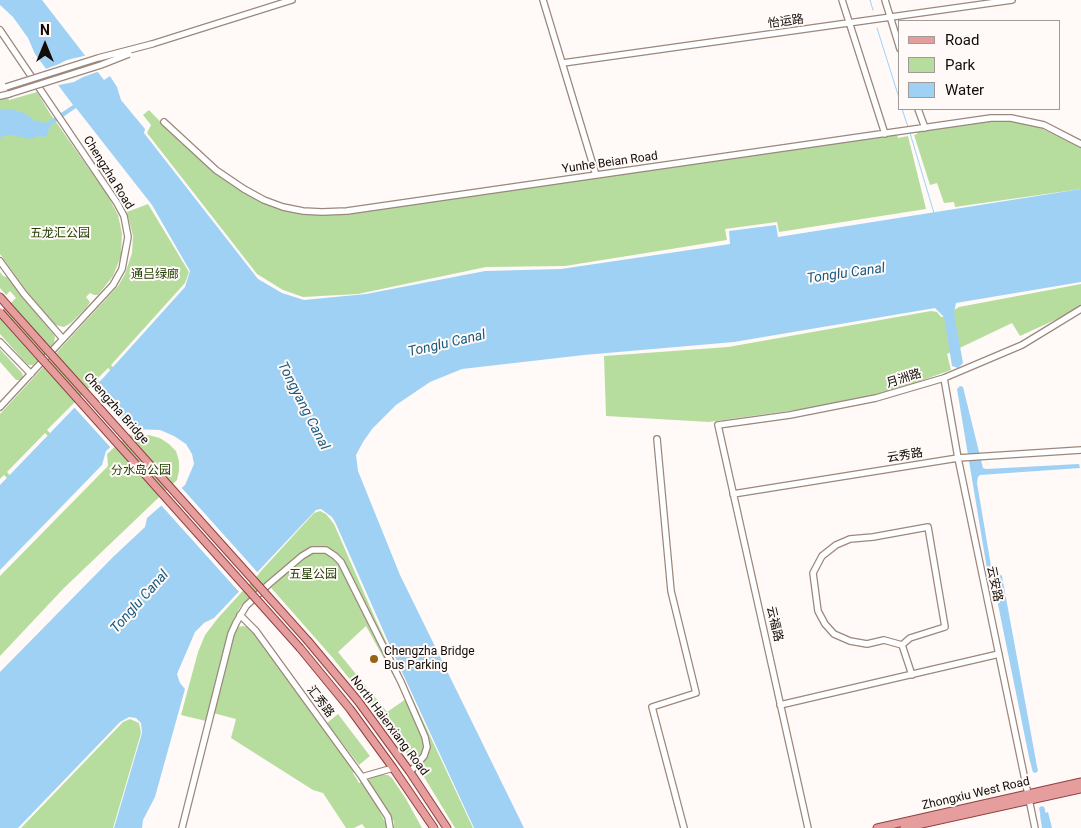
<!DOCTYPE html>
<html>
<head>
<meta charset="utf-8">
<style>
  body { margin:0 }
  #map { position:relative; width:1081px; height:828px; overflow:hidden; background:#fffaf8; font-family:Roboto,sans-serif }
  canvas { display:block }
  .legend { position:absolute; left:898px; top:20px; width:162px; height:90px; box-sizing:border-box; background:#fffaf8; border:1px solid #a09a98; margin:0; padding:6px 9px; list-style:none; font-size:15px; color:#120b07 }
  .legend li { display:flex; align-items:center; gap:10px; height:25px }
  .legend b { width:25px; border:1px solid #a09a98 }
  .north { position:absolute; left:20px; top:20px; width:50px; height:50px; -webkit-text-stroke:4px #fffaf8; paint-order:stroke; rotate:0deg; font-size:14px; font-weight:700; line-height:20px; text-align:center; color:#120b07 }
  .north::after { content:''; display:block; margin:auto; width:18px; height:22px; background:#120b07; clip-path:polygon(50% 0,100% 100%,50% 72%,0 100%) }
</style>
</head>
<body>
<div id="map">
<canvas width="1081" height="828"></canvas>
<ul class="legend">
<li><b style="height:6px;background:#e59e9d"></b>Road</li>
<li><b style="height:14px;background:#b7dd9e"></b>Park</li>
<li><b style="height:14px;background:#9fd1f5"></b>Water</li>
</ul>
<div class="north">N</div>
</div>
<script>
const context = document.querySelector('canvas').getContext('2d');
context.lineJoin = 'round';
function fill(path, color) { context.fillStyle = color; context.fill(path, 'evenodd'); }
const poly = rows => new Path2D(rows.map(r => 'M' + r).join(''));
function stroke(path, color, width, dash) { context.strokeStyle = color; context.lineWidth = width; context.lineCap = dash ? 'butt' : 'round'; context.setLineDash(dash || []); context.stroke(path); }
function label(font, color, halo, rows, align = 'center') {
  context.font = font + ' Roboto,"Noto Sans SC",sans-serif'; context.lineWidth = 4; context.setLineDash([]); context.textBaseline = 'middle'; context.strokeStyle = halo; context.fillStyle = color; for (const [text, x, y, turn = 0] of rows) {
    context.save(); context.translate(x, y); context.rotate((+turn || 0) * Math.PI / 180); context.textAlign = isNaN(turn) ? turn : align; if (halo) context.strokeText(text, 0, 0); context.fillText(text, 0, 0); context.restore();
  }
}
fill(poly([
  [37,92,49,112,108,196,118,215,122,233,121,256,113,276,98,295,94,295,90,293,86,297,90,302,87,307,71,323,64,327,55,325,31,297,0,254,0,100,8,98,9,100],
  [149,110,178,140,205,164,232,184,298,213,314,215,343,214,897,135,898,138,908,136,926,209,779,232,777,222,725,229,727,240,565,266,486,267,358,294,303,297,283,290,257,274,147,133,151,125,143,115],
  [993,121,1012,121,1034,125,1081,147,1081,189,955,207,954,202,944,203,937,183,930,185,914,135,917,134,917,132],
  [148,204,189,272,185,283,111,365,114,368,114,374,108,368,97,379,102,385,97,386,94,383,47,430,51,434,51,439,45,433,7,472,14,480,9,480,4,475,0,479,0,414,118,286,125,274,132,253,133,236,127,212],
  [0,272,3,276,7,277,55,336,54,343,33,365,28,365,24,361,0,334,0,313,16,298,10,291,6,295,0,288],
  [1081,284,1081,308,1020,336,1012,323,947,354,951,370,867,400,709,422,606,416,604,356,728,347,931,311,937,312,941,317,953,315,954,310,959,307],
  [0,349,22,373,23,377,20,380,16,380,0,362],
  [129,434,139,439,148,435,160,438,169,444,176,451,179,461,179,471,177,480,64,588,0,656,0,576,108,466,107,454],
  [320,511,326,514,334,524,375,618,473,828,455,828,424,777,363,696,332,657,266,582,240,607,230,628,244,626,249,628,254,633,355,771,353,773,359,783,361,782,378,808,388,828,365,828,362,824,354,828,346,828,323,793,313,790,231,738,236,719,209,712,206,721,181,715,198,652,205,635,218,618,314,513],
  [366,626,406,699,387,712,338,652],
  [338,714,370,756,359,765,327,723],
  [130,719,139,723,141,733,113,828,21,828,123,722],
  [376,775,388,775,392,778,406,799,422,828,394,828,394,822,369,782,369,779]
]), '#b7dd9e');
fill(poly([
  [0,0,42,0,104,80,110,76,117,87,121,100,145,129,144,133,258,279,282,293,304,300,366,294,485,271,561,269,730,244,729,231,776,225,778,237,1081,189,1081,282,956,303,954,313,963,363,958,368,952,366,944,317,935,308,734,342,584,355,462,369,430,382,396,405,372,429,363,442,356,455,358,471,400,575,524,828,474,828,390,646,336,524,332,517,321,509,316,510,214,618,204,623,195,632,177,674,180,683,185,689,155,797,143,820,142,828,114,828,142,733,141,723,136,718,129,717,120,722,18,828,0,828,0,672,113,557,145,527,147,518,185,485,194,464,192,454,186,444,174,436,160,430,132,429,106,451,102,465,0,570,0,485,104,377,185,287,190,271,152,205,76,108,50,126,47,135,43,138,41,135,31,139,11,135,3,136,0,139,0,110,10,109,18,111,26,114,33,120,46,123,73,105,35,54,28,38,13,17,0,5],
  [960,386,963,387,983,468,986,469,1079,464,1080,468,980,475,978,477,977,483,991,566,1002,576,1036,761,1030,762,992,575,987,569,957,389],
  [1048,812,1052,828,1042,828,1040,815]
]), '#9fd1f5');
fill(poly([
  [88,55,100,71,83,77,74,82,54,86,43,70,59,64,67,60],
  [91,387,132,432,112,449,73,406],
  [180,486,259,574,240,593,160,504]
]), '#fffaf8');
stroke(poly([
  [870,0,873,10],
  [877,28,900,101],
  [902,109,908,127],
  [910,133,934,213]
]), '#9fd1f5', 1);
stroke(poly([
  [1033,761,1035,770],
  [1042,809,1043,814]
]), '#9fd1f5', 5.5);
const minor = poly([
  [543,0,596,175],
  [842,0,885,134],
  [885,0,900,49],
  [0,30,117,203,124,216,128,237,122,269,113,285,0,407],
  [152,44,292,0],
  [563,63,1012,0],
  [0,96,9,94],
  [918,109,925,128],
  [164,122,216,170,244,189,264,200,283,207,303,211,322,212,347,211,991,118,1011,118,1044,125,1081,144],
  [0,261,24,294,63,339],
  [0,342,31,374],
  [944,378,958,458,1035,828],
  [657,439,671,591,696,693,652,707,684,828],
  [733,494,958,458,1081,450],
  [240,615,256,631,362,777,393,768],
  [902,645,910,638,945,627,928,527,873,537,850,539,836,545,822,556,813,573,818,611,825,624,834,634,850,641,867,644,884,640,902,645,912,675],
  [780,705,999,654],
  [362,777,388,817,390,828],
  [182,828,231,634,236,623,246,606,269,584,302,556,312,550,326,550,335,556,341,562,401,682,425,737,427,747,424,756,410,772],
  [808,828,718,425,790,415,876,398,944,378,1022,345,1081,309]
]);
const major = poly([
  [0,297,7,305],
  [308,641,358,701,410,772,447,828],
  [300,648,350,709,393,768,434,828],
  [877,828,1081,782],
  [904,828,1081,789]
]);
stroke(minor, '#9c877c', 8);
stroke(major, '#90403e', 9);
stroke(minor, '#fff', 5.5);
stroke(major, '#e59e9d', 7);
const minorBridge = poly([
  [6,87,98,58,152,44],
  [9,94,101,65,129,54]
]);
const majorBridge = poly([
  [7,305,308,641],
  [0,312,300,648]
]);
stroke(minorBridge, '#9c877c', 8, []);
stroke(majorBridge, '#90403e', 9, []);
stroke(minorBridge, '#fff', 5.5);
stroke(majorBridge, '#e59e9d', 7);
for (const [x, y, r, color] of [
  [374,659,5,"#966417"]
]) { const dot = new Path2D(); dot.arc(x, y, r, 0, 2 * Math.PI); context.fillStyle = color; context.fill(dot); stroke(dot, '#fffaf8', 2); }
label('12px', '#120b07', '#fffaf8', [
  ["怡运路",786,22,-8],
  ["Yunhe Beian Road",610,163,-8],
  ["Chengzha Road",108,173,58],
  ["月洲路",904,379,-17],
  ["Chengzha Bridge",116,409,48],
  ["云秀路",905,456,-9],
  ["云安路",994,584,78],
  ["云福路",774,624,77],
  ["汇秀路",320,702,53],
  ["North Haierxiang Road",389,726,53],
  ["Zhongxiu West Road",976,794,-13]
]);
label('12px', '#224004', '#fffaf8', [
  ["五龙汇公园",60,234],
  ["通吕绿廊",155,275],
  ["分水岛公园",141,471],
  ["五星公园",313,575]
]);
label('12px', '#120b07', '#fffaf8', [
  ["Chengzha Bridge",384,652],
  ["Bus Parking",384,666]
], 'left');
label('italic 14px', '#185a81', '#fffaf8', [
  ["Tonglu Canal",846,274,-8],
  ["Tonglu Canal",447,344,-13],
  ["Tongyang Canal",303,406,63],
  ["Tonglu Canal",140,602,-48]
]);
</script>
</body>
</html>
